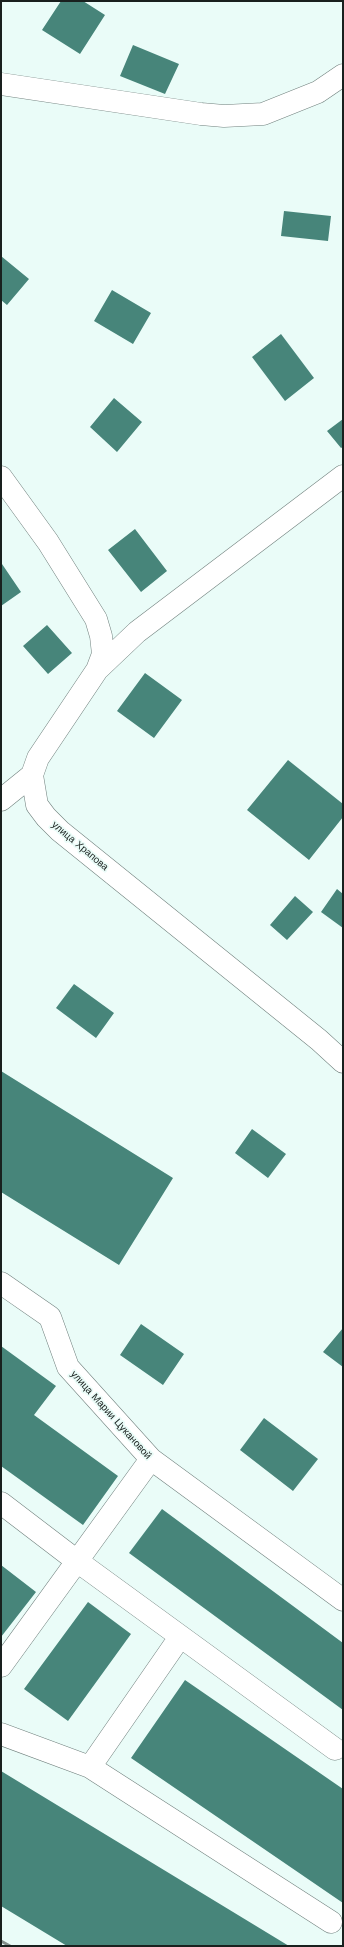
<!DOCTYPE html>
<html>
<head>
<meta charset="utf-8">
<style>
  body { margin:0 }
  #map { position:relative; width:344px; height:1947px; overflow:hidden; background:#eafcf8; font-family:"Work Sans",sans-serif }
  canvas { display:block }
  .frame { position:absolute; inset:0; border:2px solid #19201e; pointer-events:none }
</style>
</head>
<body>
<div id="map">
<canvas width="344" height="1947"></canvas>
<div class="frame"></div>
</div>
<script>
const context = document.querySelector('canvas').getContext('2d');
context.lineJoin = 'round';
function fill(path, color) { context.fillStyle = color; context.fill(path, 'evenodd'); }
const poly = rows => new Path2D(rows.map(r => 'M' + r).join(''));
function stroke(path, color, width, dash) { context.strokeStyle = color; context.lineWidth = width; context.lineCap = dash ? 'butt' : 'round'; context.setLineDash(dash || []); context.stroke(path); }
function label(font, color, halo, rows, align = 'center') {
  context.font = font + ' "Work Sans",sans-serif'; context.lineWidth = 3.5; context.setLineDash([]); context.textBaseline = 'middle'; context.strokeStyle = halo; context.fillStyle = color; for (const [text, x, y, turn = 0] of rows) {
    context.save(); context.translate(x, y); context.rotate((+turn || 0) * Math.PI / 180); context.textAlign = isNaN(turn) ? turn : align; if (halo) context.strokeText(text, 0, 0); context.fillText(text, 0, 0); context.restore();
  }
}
fill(poly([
  [61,1,83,1,105,15,80,54,42,30],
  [133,45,179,64,165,94,120,76],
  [284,211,331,216,328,241,281,236],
  [1,256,29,279,7,305,1,300],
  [112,290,151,313,133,344,94,321],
  [281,334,314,378,285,401,252,357],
  [114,398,142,422,117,452,90,427],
  [343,419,343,447,341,448,327,431],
  [135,529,167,571,141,592,108,550],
  [2,564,21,592,1,606,1,565],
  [47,625,72,653,48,674,23,646],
  [145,673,182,700,154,738,117,711],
  [288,760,343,804,343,817,309,860,247,810],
  [337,889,343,894,343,928,321,912],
  [295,896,313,912,287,940,270,925],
  [74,984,114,1013,96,1038,56,1008],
  [1,1071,173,1178,119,1265,1,1192],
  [252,1129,286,1154,268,1178,235,1153],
  [141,1324,184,1354,163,1385,120,1355],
  [343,1328,343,1367,323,1352],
  [1,1346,56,1386,34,1415,118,1476,83,1525,1,1466],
  [264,1418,318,1459,293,1491,240,1450],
  [162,1509,343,1643,343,1710,129,1553],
  [1,1565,36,1592,1,1637],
  [88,1602,131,1634,68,1721,24,1689],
  [185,1680,343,1789,343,1903,131,1758],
  [1,1771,289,1946,67,1946,1,1906]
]), '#47857a');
const minor = poly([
  [1,84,201,114,224,116,263,114,318,92,343,75],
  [1,477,48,542,96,619,101,636,103,654,97,670,38,758,32,775,37,805,46,817,60,831,319,1040,343,1062],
  [97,670,137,632,343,476],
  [1,800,32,775],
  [1,1283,50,1317,68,1367,151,1459,343,1600],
  [1,1503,77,1561,335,1749],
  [1,1666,151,1459],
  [1,1734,90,1767,331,1922],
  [90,1767,180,1637]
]);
stroke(minor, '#71817e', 23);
stroke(minor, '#fff', 22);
stroke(poly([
  [1,1941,10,1946]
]), '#838f8c', 3);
label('10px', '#19201e', '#eafcf8', [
  ["улица Храпова",80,846,40],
  ["улица Марии Цукановой",111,1415,48]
]);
</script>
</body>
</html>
